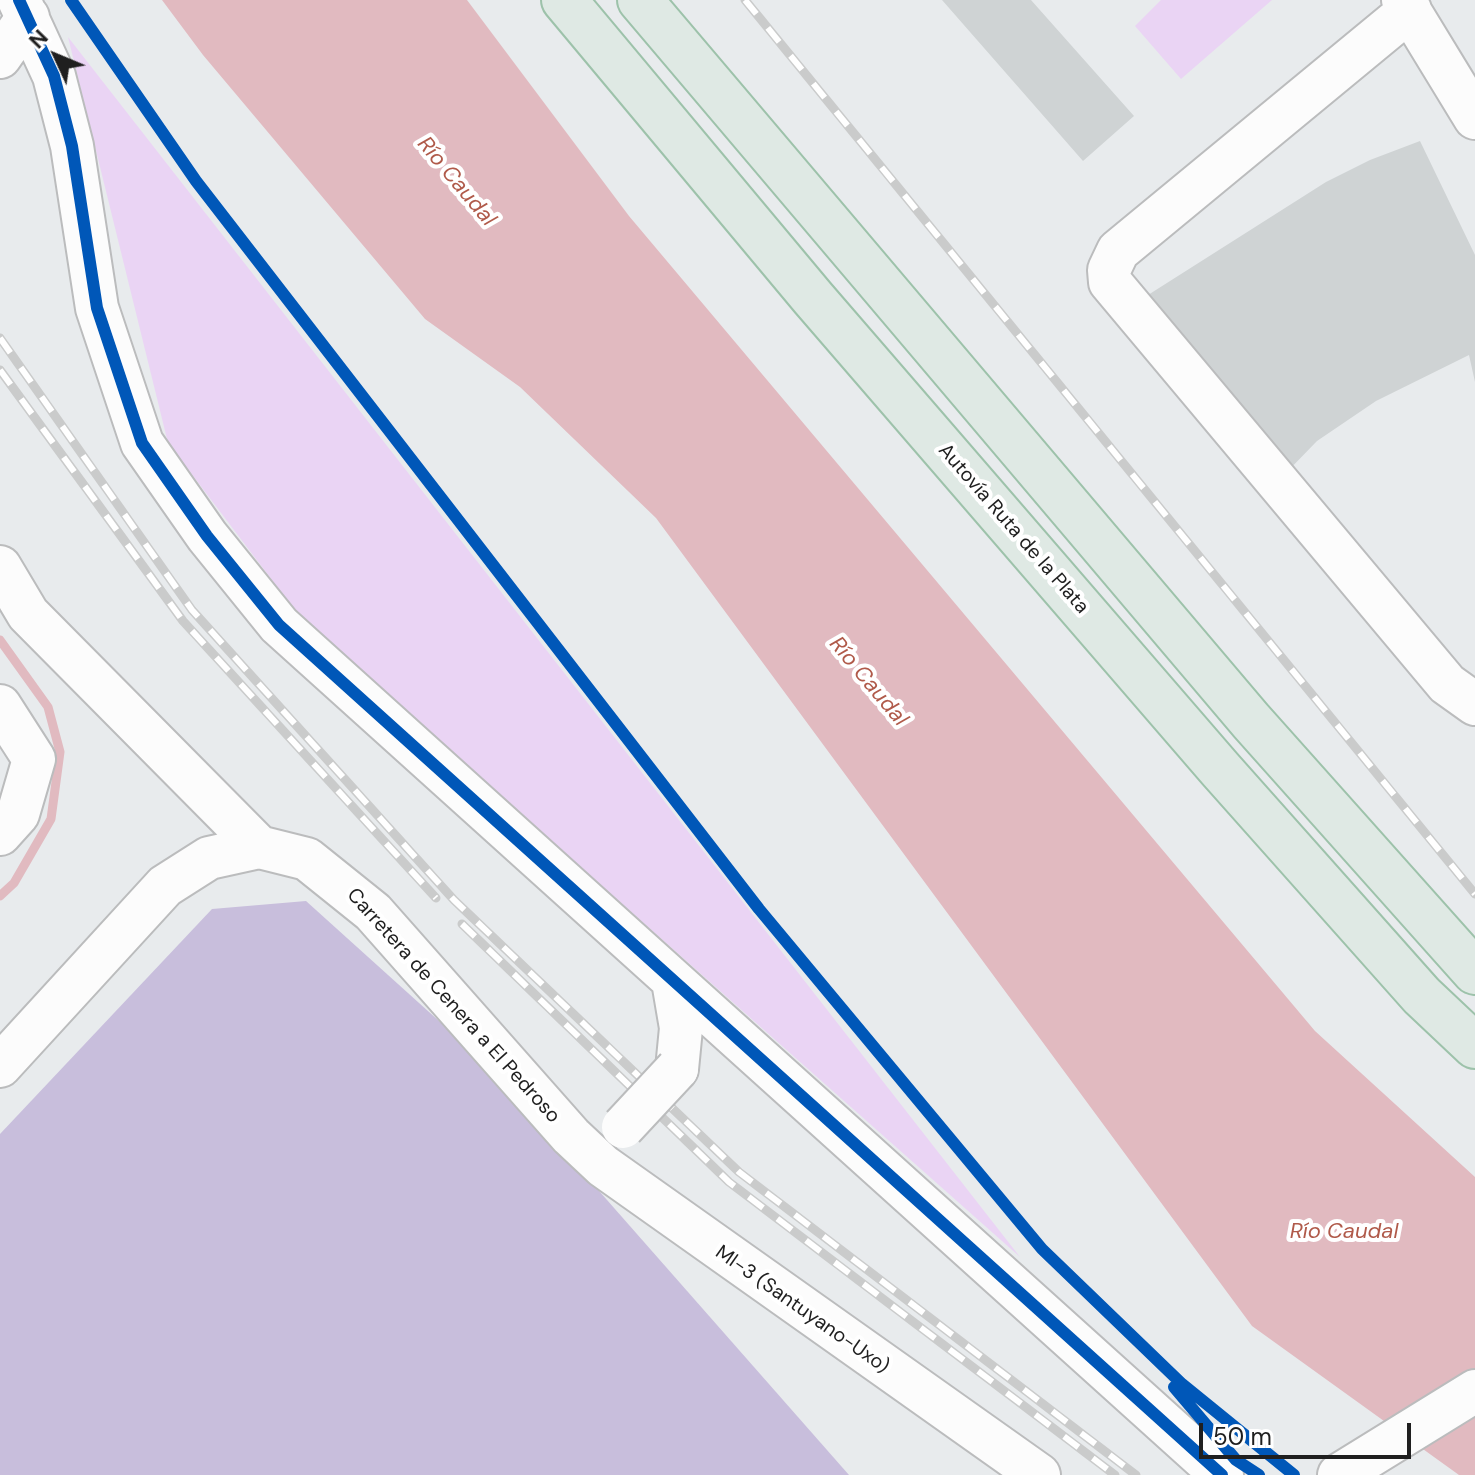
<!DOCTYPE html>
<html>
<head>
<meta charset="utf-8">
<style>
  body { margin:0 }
  #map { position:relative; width:1475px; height:1475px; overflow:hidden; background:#e8ebed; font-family:"DM Sans",sans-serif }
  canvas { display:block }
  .north { position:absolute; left:16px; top:16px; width:80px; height:80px; -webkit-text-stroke:6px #fff; paint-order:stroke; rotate:314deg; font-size:22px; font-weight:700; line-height:32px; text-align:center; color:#1f1f1f }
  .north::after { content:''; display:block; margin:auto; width:28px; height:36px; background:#1f1f1f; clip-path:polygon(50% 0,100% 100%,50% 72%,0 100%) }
  .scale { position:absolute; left:1199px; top:1423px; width:212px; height:36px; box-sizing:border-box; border:4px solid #1f1f1f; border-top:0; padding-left:10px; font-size:24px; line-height:28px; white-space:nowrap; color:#1f1f1f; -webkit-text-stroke:6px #fff; paint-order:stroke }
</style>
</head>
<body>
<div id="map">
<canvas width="1475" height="1475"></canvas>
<div class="north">N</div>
<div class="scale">50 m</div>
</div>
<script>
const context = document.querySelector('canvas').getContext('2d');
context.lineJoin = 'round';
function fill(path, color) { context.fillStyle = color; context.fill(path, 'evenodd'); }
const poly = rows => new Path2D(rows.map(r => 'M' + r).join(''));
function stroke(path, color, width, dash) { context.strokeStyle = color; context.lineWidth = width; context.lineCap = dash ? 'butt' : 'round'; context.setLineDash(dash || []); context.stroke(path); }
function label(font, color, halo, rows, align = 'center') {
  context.font = font + ' "DM Sans",sans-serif'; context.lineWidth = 8; context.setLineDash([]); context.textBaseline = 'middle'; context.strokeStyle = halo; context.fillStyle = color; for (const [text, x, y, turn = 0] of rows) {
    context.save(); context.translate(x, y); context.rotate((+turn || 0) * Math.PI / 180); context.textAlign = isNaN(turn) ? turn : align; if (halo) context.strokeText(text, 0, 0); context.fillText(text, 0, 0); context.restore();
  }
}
fill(poly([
  [306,901,490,1067,849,1475,0,1475,0,1134,212,909]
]), '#c8bedc');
fill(poly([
  [1161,0,1272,0,1181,79,1135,26],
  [68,37,1020,1257,303,621,168,443]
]), '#ead4f4');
fill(poly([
  [162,0,467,0,629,216,1315,1031,1475,1177,1475,1475,1459,1475,1252,1326,656,518,520,387,425,319,203,55]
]), '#e1bac0');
stroke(poly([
  [0,640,48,707,60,752,51,819,14,883,0,896]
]), '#e1bac0', 9);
fill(poly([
  [942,0,1031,0,1134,116,1083,161],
  [1420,141,1475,255,1475,382,1469,355,1376,401,1317,441,1284,475,1148,295,1326,182,1370,160]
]), '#cfd3d4');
const minor = poly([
  [19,0,54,76,72,146,97,308,142,443,207,536,279,625,1222,1475],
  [1403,0,1475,118],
  [1410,10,1118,251,1109,270,1110,282,1447,684,1475,704],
  [0,57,28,17],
  [0,567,28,614,259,847],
  [0,706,34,759,18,814,0,834],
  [673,981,681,1028,677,1069],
  [0,1066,165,886,209,858,259,847,307,859,373,912,571,1136,603,1166,1039,1475],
  [1339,1475,1475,1391]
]);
const highway = poly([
  [564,0,813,298,1220,769,1422,996,1475,1046],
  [640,0,1251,721,1475,972]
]);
stroke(minor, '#bbbcbd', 46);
stroke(highway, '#9dc2aa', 48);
stroke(minor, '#fcfcfc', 42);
stroke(highway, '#dfe9e4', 44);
const rail = poly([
  [745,0,1475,894],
  [0,338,192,610,454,900,739,1172,1136,1475],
  [0,370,183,621,436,898],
  [462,924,729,1182,1115,1475]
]);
stroke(rail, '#cacbcb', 9);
stroke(rail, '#fff', 6, [18]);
const minorBridge = poly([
  [623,1127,677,1069]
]);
stroke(minorBridge, '#bbbcbd', 46, []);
stroke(minorBridge, '#fcfcfc', 42);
stroke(poly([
  [19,0,54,76,72,146,97,308,142,443,207,536,279,625,1222,1475],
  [71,0,196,181,759,909,1042,1249,1182,1384,1294,1475],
  [1174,1387,1236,1460,1259,1475]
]), '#0057b8', 12);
label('20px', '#1f1f1f', '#fff', [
  ["Autovía Ruta de la Plata",1013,529,49],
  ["Carretera de Cenera a El Pedroso",453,1006,48],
  ["MI-3 (Santuyano-Uxo)",802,1310,35]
]);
label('italic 22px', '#b05a4a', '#fff', [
  ["Río Caudal",456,182,50],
  ["Río Caudal",868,682,50],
  ["Río Caudal",1344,1232]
]);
</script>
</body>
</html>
